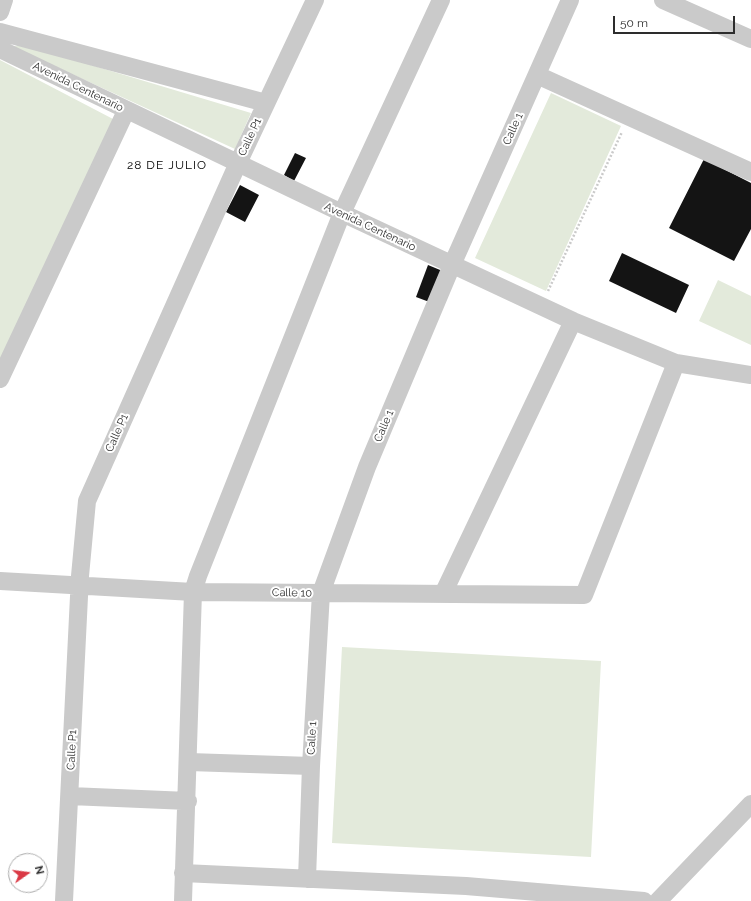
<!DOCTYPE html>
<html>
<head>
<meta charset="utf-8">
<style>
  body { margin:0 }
  #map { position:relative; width:751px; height:901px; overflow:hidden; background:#fff; font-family:Raleway,sans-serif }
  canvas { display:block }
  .north { position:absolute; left:8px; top:853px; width:40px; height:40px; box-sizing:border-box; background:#fff; border:1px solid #ababab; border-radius:50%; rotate:76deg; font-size:11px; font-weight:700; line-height:16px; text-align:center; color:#2d2d2d }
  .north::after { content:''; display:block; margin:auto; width:14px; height:18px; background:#da3945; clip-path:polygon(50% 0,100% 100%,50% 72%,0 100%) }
  .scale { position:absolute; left:613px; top:16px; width:122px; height:18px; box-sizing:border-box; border:2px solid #2d2d2d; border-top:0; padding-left:5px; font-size:12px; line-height:14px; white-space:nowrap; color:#2d2d2d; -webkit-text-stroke:3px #fff; paint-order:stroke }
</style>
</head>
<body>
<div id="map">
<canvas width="751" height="901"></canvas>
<div class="north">N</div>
<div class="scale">50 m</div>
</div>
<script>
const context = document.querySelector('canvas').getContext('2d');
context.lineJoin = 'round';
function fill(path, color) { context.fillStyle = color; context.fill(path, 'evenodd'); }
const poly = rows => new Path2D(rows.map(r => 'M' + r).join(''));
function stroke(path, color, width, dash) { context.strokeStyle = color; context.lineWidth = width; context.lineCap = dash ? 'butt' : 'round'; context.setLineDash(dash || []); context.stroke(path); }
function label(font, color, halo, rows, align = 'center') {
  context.font = font + ' Raleway,sans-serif'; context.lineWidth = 4; context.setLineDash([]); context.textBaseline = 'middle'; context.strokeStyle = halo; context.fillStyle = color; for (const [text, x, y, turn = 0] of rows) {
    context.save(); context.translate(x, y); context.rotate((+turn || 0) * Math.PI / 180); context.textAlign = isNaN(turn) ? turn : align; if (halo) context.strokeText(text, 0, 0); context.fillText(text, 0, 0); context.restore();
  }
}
fill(poly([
  [21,44,251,113,235,149,13,47],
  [0,60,113,119,0,362],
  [551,93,621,126,546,291,475,258],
  [718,280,751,296,751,345,699,321],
  [342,647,601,661,591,857,332,843]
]), '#e3eadb');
fill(poly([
  [295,153,306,158,294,181,284,175],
  [704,159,751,183,751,229,734,261,669,228],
  [240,185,259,195,245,222,226,212],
  [622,253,689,285,676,313,609,281],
  [428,265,445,272,432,303,416,297]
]), '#141414');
stroke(poly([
  [548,291,622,132]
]), '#cacaca', 2.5, [2, 2]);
stroke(poly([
  [663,0,751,39],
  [0,12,4,0],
  [0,32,266,103],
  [0,49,342,213,573,321,676,363,751,375],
  [537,75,751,172],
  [0,379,126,111],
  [0,581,193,592,584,595,676,363],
  [443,594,573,321],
  [189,762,311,766],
  [70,796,188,801],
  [183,873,466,886,644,901],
  [307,879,311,766,321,593,367,467,452,265,570,0],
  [64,901,80,576,87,501,238,163,315,0],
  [183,901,193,592,198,576,342,213,441,0],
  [658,901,751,804]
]), '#cacaca', 18);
label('11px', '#2d2d2d', '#fff', [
  ["Avenida Centenario",78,87,26],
  ["Calle 1",513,129,-66],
  ["Calle P1",250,137,-65],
  ["Avenida Centenario",370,227,25],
  ["Calle 1",384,426,-67],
  ["Calle P1",117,433,-66],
  ["Calle 10",292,593,1],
  ["Calle 1",312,738,-87],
  ["Calle P1",72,750,-87]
]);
context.letterSpacing = '1px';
label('12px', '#000', '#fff', [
  ["28 DE JULIO",167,165]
]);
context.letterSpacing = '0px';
</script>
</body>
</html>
